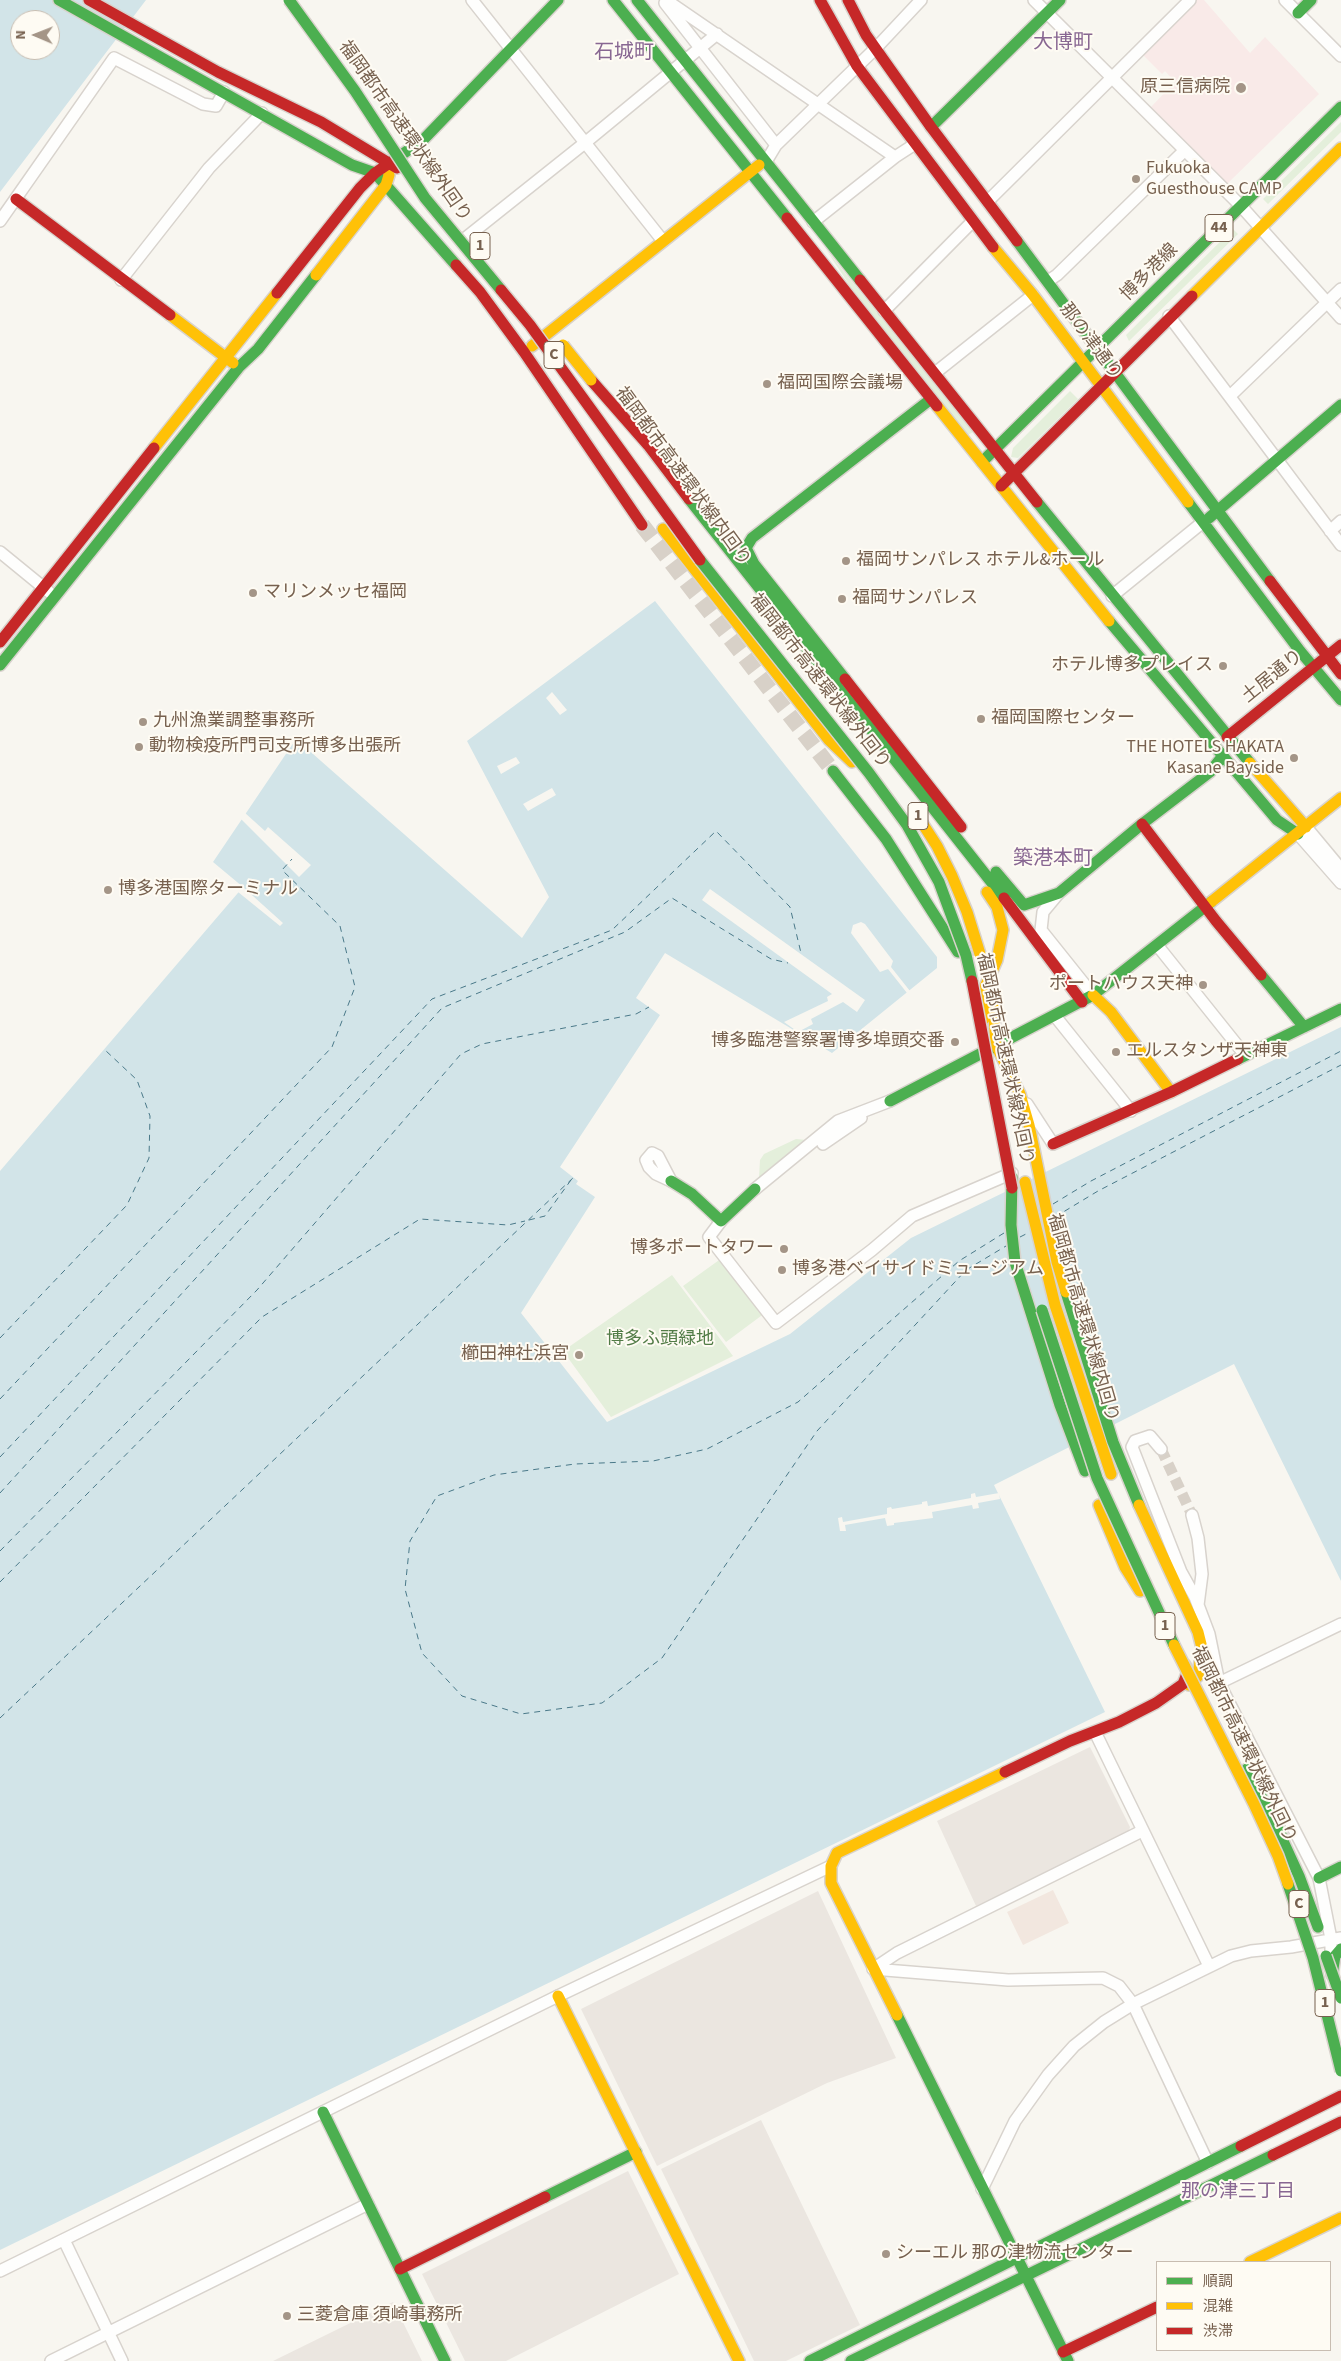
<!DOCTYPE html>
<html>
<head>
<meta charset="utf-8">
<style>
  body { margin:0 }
  #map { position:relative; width:1341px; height:2361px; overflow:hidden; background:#f8f6f0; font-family:"Source Sans 3","Noto Sans JP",sans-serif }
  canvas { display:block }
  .legend { position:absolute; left:1156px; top:2261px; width:175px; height:90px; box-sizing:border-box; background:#fefbf3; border:1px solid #c8bdb1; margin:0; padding:6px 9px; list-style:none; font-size:15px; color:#77614f }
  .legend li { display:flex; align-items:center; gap:10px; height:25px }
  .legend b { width:25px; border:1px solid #c8bdb1 }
  .north { position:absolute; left:10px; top:10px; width:50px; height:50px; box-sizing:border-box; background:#fefbf3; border:1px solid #c8bdb1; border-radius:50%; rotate:271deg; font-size:14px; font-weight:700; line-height:20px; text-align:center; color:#77614f }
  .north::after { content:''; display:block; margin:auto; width:18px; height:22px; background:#a49587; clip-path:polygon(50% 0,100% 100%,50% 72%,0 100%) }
</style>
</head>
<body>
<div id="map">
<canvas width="1341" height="2361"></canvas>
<ul class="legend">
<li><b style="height:6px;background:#4caf50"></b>順調</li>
<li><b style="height:6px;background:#ffc107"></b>混雑</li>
<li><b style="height:6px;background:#c62828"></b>渋滞</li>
</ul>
<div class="north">N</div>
</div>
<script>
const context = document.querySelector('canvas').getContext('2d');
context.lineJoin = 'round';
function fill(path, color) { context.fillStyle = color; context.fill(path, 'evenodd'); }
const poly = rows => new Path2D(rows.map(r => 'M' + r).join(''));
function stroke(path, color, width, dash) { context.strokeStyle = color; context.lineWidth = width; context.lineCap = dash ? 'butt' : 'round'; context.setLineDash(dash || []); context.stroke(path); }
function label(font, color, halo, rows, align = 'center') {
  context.font = font + ' "Source Sans 3","Noto Sans JP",sans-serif'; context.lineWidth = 4; context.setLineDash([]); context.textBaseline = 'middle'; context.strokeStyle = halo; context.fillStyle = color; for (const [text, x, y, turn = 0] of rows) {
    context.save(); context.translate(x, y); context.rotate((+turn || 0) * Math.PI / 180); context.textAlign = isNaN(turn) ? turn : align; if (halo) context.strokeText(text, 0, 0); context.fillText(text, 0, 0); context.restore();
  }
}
fill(poly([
  [1053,1890,1069,1923,1023,1945,1007,1912]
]), '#f2e7df');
fill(poly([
  [1090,1747,1130,1827,1128,1834,976,1906,937,1821],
  [818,1891,896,2058,827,2083,657,2166,581,2009],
  [761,2120,860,2325,786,2361,754,2361,661,2169],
  [628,2171,679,2274,506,2361,465,2361,422,2274],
  [393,2302,422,2361,273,2361]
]), '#ebe6e0');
fill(poly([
  [1196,0,1204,0,1250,53,1265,37,1319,94,1227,184,1150,108,1175,82,1165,71,1162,74,1141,53]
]), '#f9eae8');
fill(poly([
  [1341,122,1341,132,1268,204,1263,199],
  [1233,229,1238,234,1129,341,1126,335],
  [825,248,973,432,968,435,850,286],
  [1070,391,1078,399,1018,458,1011,457,1013,448],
  [796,1139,807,1140,759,1178,760,1160,764,1154],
  [722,1258,765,1313,726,1342,683,1286],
  [672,1275,733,1356,611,1417,563,1351]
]), '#e4efdb');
fill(poly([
  [0,0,146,0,0,192],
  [20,20,50,20,50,50,20,50],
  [655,601,937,957,937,968,832,1053,665,953,636,998,660,1015,560,1167,578,1181,576,1184,595,1197,521,1313,607,1422,790,1334,911,1238,1341,1027,1341,1581,1234,1364,994,1485,1105,1712,0,2250,0,1171,243,887,213,862,296,739,522,938,549,897,467,741]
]), '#d2e4e8');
fill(poly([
  [552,692,567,710,560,715,546,698],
  [516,757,520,763,501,774,497,766],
  [552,788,556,795,528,811,523,804],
  [244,812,265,831,268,827,311,865,299,877,240,818],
  [243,887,283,923,280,926,238,892],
  [710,889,865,1000,857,1012,843,1002,811,1019,813,1024,798,1032,784,1022,828,1001,827,997,832,994,702,900],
  [861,922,865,924,893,961,891,967,910,991,907,993,888,969,880,972,851,933,853,925],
  [975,1493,976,1497,999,1493,1000,1499,978,1503,979,1508,973,1509,972,1505,932,1512,933,1518,894,1523,894,1525,887,1526,885,1518,845,1525,846,1531,840,1531,838,1518,842,1517,843,1522,887,1514,887,1508,891,1507,892,1509,922,1504,922,1502,927,1501,928,1506,971,1498,971,1494]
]), '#f8f6f0');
stroke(poly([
  [1053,1204,1091,1181,1341,1051],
  [1055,1217,1098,1191,1341,1065],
  [529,1220,545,1216,571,1180],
  [1004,1233,959,1261,798,1402,707,1449,653,1461,575,1464,494,1475,437,1496,410,1541,405,1589,422,1653,462,1696,521,1714,602,1703,662,1658,817,1431,966,1270,1006,1246],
  [1020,1237,1028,1233],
  [0,1338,127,1205,149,1158,150,1116,137,1080,105,1050],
  [0,1399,332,1047,355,987,340,926,282,870,292,859],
  [0,1457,432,999,612,930,716,831,790,907,801,953],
  [0,1493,442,1008,625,932,672,898,771,959,788,963],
  [0,1551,257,1290,461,1054,482,1044,636,1014,649,1007],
  [0,1582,262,1317,420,1219,508,1225,525,1221],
  [0,1718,574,1177]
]), '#4a7989', 1, [6, 5]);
stroke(poly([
  [1161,1449,1192,1515]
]), '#d8d1c8', 11, [11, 5.5]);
stroke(poly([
  [642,525,833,771]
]), '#d8d1c8', 16, [16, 8]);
const street = poly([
  [472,0,663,241],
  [666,0,895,157,915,144],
  [1034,0,1241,206,1341,318],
  [1285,0,1341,56],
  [665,3,776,145],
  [767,160,776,145,876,48,921,0],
  [988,201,1190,0],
  [0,221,114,58,203,104,216,106,224,92],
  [813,222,895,157],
  [463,240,586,142,717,34],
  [121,280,209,168,262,113],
  [1048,281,1057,275,1184,151],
  [884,311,972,222],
  [1169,316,1341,545],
  [935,373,1033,295],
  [1230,396,1341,289],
  [1330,531,1341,521],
  [0,552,49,592],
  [1112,596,1203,522],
  [1306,827,1341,869],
  [1298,834,1341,883],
  [1058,894,1043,912,1041,930,1093,995],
  [1157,945,1245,1055],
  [1055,1016,1131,1111],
  [1027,1104,1053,1144],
  [823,1144,861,1118],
  [652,1153,658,1156,671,1181,656,1174,649,1167,646,1160,652,1153],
  [755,1189,838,1121,890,1101],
  [721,1221,709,1237,776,1323,872,1250,912,1216,1012,1173],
  [1161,1449,1150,1436,1135,1441,1132,1447,1181,1572,1195,1597,1209,1634,1219,1683,1319,1878,1331,1939,1331,1961],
  [1192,1515,1198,1538,1202,1574,1198,1605],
  [1219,1683,1341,1624],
  [1095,1732,1209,1966],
  [1142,1831,897,1953,873,1969,1008,1980,1103,1978,1119,1986,1133,2004,1208,2163],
  [982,2189,1015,2121,1048,2075,1074,2046,1104,2022,1133,2004,1231,1956,1251,1951,1291,1947,1341,1938],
  [64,2240,122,2361],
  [0,2271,558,1996,831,1866],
  [51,2361,368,2204]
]);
const fast = poly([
  [59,0,352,165,375,173,456,265],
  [613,0,787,218],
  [637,0,860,280],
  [1298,13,1311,0],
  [931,127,1060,0],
  [391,162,423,140,558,0],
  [1017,241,1270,581],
  [982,462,1341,107],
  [689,499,1004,898],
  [1037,502,1250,763],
  [1188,502,1300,651,1341,700],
  [1209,518,1341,405],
  [1109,621,1277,820,1298,834],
  [0,665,239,367,258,349,316,275],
  [845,679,754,564,746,548,752,538,931,399],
  [833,771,886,839,958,952],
  [996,872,1024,905,1059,893,1142,824,1210,772,1222,757],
  [1261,975,1304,1027],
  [1238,1059,1341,1009],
  [890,1101,1093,995,1211,902],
  [1012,1177,1011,1225,1015,1262,1060,1405,1085,1471],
  [671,1181,692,1194,721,1221,755,1189],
  [1066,1292,1113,1442,1139,1505],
  [1247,1769,1283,1839],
  [1277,1828,1299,1876,1318,1927],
  [1319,1878,1341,1867],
  [1332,1975,1335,1956,1341,1949],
  [897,2015,1068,2361],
  [323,2112,445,2361],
  [545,2197,636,2152],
  [810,2361,1241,2146],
  [851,2361,1273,2155]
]);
const slow = poly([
  [993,247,1033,295,1188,502],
  [316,275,386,185,389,175],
  [1192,296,1341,148],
  [170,315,233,363],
  [532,346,759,165],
  [937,406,1109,621],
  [154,448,277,293],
  [663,529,829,740,852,762],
  [1250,763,1306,827],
  [1211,902,1341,798],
  [1093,995,1111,1012,1171,1092],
  [993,1002,996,1045],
  [984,1019,985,987,997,960,1003,930,997,907,987,892],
  [996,1045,1020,1094,1029,1125,1057,1262,1066,1292],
  [1025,1182,1055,1305,1111,1474],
  [1099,1505,1125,1567,1140,1591],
  [1139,1505,1198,1632,1202,1648,1198,1676,1189,1685],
  [558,1996,739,2361],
  [897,2015,831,1883,831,1866,837,1853,1005,1772],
  [1250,2262,1341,2218]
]);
const jam = poly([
  [89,0,218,72,321,122,397,168],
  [820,0,857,66,993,247],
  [848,0,866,35,931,127,1017,241],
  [16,199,170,315],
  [787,218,937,406],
  [456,265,480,292,524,352,642,525],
  [860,280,1037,502],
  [277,293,360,188,375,173,391,162],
  [591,380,648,445,689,499],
  [1001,486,1192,296],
  [1270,581,1341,674],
  [0,642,154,448],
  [845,679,961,827],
  [1227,737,1341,645],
  [1142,824,1216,921,1261,975],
  [1004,898,1082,1002],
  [1053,1144,1171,1092,1238,1059],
  [1005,1772,1070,1741,1119,1722,1156,1703,1183,1684,1188,1671,1185,1665],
  [1241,2146,1341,2096],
  [1273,2155,1341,2122],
  [400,2269,545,2197],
  [1063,2352,1157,2307]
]);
stroke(street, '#d8d3cd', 14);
stroke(fast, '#d8d3cd', 14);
stroke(slow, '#d8d3cd', 14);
stroke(jam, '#d8d3cd', 14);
stroke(street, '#fefefd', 11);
stroke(fast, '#4caf50', 11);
stroke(slow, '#ffc107', 11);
stroke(jam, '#c62828', 11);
const fastBridge = poly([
  [289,0,355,91,425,198,501,290],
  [700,560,869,773,907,825,939,882,966,955,972,981],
  [1042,1310,1097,1478,1174,1645],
  [1288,1884,1313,1958,1341,2071],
  [1326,1956,1341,1998]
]);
const slowBridge = poly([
  [563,345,591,380],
  [915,812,937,846,952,876,967,912,980,954],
  [1174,1645,1254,1804,1278,1856,1288,1884]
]);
const jamBridge = poly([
  [501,290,530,325,700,560],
  [972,981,1012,1188]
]);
stroke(fastBridge, '#d9d3cc', 14, []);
stroke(slowBridge, '#d9d3cc', 14, []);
stroke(jamBridge, '#d9d3cc', 14, []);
stroke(fastBridge, '#4caf50', 11);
stroke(slowBridge, '#ffc107', 11);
stroke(jamBridge, '#c62828', 11);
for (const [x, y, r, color] of [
  [1241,88,6,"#a49587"],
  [1136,179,5,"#a49587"],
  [767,384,5,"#a49587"],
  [846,561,5,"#a49587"],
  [253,593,5,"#a49587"],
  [842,599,5,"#a49587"],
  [1223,666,5,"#a49587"],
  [981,719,5,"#a49587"],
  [143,722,5,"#a49587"],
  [139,747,5,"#a49587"],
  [1294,758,5,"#a49587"],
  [108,890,5,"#a49587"],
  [1203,985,5,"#a49587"],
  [955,1042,5,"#a49587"],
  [1116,1052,5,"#a49587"],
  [784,1249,5,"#a49587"],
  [782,1270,5,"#a49587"],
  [579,1355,5,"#a49587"],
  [886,2254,5,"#a49587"],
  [287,2316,5,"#a49587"]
]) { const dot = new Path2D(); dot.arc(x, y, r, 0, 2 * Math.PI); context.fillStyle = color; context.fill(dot); stroke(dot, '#fefbf3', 2); }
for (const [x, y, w] of [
  [1219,228,28],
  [480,246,20],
  [554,355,20],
  [918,816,20],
  [1165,1626,20],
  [1299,1904,20],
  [1325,2003,20]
]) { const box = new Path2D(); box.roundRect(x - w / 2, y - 13.5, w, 27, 4); context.fillStyle = '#fefbf3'; context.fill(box); stroke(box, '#77614f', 1); }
label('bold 16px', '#77614f', null, [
  ["44",1219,228],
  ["1",480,246],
  ["C",554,355],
  ["1",918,816],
  ["1",1165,1626],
  ["C",1299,1904],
  ["1",1325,2003]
]);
label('18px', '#77614f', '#fefbf3', [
  ["原三信病院",1230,88,"right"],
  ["Fukuoka",1146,169],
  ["Guesthouse CAMP",1146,190],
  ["福岡国際会議場",777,384],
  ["福岡サンパレス ホテル&ホール",856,561],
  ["マリンメッセ福岡",263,593],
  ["福岡サンパレス",852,599],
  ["ホテル博多プレイス",1213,666,"right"],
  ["福岡国際センター",991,719],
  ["九州漁業調整事務所",153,722],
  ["動物検疫所門司支所博多出張所",149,747],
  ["THE HOTELS HAKATA",1284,748,"right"],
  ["Kasane Bayside",1284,769,"right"],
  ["博多港国際ターミナル",118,890],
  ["ポートハウス天神",1193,985,"right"],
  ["博多臨港警察署博多埠頭交番",945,1042,"right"],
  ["エルスタンザ天神東",1126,1052],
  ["博多ポートタワー",774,1249,"right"],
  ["博多港ベイサイドミュージアム",792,1270],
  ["櫛田神社浜宮",569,1355,"right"],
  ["シーエル 那の津物流センター",896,2254],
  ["三菱倉庫 須崎事務所",297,2316]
], 'left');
label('18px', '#77614f', '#fefbf3', [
  ["福岡都市高速環状線外回り",404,132,55],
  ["博多港線",1150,273,-45],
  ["那の津通り",1090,342,53],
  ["福岡都市高速環状線内回り",682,477,54],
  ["土居通り",1273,677,-39],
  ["福岡都市高速環状線外回り",819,682,52],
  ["福岡都市高速環状線外回り",1004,1059,78],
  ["福岡都市高速環状線内回り",1082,1318,74],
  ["福岡都市高速環状線外回り",1243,1745,64]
]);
label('18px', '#527c47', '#fefbf3', [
  ["博多ふ頭緑地",660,1340]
]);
label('19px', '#886792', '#fefbf3', [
  ["那の津三丁目",1238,2193]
]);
label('20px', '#886792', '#fefbf3', [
  ["大博町",1063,44],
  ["石城町",624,54],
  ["築港本町",1053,860]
]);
</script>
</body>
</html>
